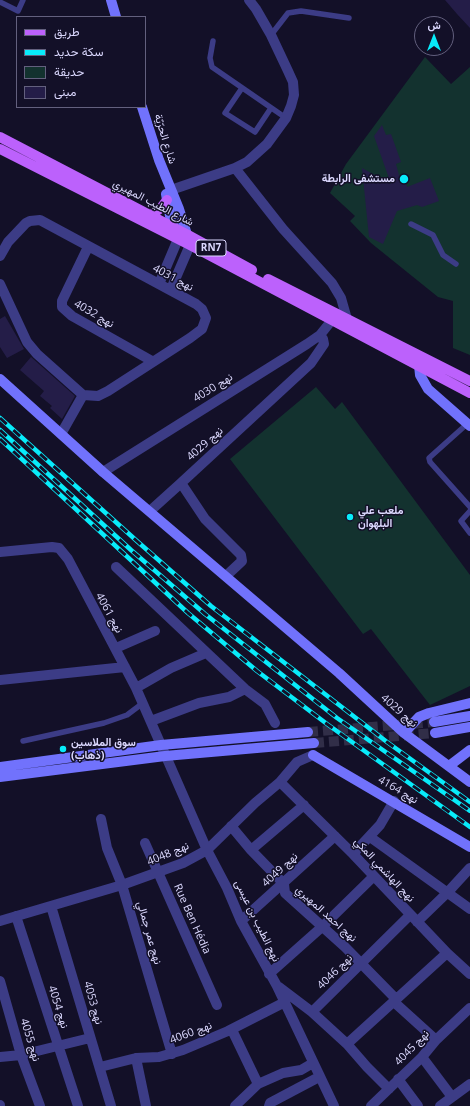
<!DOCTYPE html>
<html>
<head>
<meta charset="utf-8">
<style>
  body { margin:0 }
  #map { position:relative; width:470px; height:1106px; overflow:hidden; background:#131028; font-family:"Open Sans",Vazirmatn,sans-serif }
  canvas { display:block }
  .legend { position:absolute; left:16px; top:16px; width:130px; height:92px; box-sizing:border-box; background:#131028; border:1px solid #63607e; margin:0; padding:5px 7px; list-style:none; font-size:12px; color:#dbd8fe }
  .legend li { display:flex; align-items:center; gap:8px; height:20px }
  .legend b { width:20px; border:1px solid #63607e }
  .north { position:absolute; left:414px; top:16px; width:40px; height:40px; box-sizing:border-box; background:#131028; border:1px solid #63607e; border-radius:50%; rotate:0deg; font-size:11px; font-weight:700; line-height:16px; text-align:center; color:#dbd8fe }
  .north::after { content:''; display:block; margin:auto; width:14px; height:18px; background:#08ebfa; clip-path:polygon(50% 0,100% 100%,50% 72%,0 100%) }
</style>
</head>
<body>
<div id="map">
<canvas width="470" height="1106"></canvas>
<ul class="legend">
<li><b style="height:5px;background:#bc61fc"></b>طريق</li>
<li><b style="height:5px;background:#08ebfa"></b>سكة حديد</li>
<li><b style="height:11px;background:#13322f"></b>حديقة</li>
<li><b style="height:11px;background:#241d48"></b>مبنى</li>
</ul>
<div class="north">ش</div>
</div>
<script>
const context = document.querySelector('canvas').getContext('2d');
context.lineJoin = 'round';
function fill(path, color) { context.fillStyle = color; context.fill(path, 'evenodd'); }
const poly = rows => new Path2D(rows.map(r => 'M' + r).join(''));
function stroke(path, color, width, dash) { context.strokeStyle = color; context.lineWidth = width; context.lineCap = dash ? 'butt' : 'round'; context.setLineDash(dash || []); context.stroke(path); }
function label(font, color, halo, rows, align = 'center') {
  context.font = font + ' "Open Sans",Vazirmatn,sans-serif'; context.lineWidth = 3; context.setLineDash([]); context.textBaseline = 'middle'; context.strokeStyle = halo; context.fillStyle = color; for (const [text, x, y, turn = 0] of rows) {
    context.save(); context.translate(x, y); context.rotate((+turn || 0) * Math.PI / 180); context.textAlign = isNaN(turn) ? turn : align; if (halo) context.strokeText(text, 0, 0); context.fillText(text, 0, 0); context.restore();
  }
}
fill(poly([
  [425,57,451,84,470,67,470,355,453,348,453,301,438,297,371,243,350,221,355,216,330,193,346,164],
  [316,387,335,409,342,402,470,575,470,686,430,705,371,629,363,634,230,459]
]), '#13322f');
fill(poly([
  [445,0,470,0,470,28,457,14],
  [382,125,386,135,391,134,401,162,396,164,399,175,405,179,407,187,430,178,439,201,422,207,417,205,397,211,383,244,369,237,362,168,391,184,374,136],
  [5,316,24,349,7,358,0,347,0,319],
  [31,357,75,396,62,419,50,408,52,406,40,396,44,391,20,370]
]), '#241d48');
stroke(poly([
  [308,732,434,722],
  [314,743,435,733]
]), '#312e48', 10, [10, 5]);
stroke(poly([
  [0,2,18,11,23,0],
  [271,35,288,13,301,11,349,18],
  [213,41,210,58,212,67,286,118],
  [242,88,225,113,255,132,271,108],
  [411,224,433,235,443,255,456,264],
  [467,424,429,458,430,462,470,507],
  [470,511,461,521,470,533],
  [23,741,104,723,127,715,143,703]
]), '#3c3c86', 5.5);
stroke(poly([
  [235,168,283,229,332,283,341,298,347,319],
  [171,190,235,168,247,162,267,144,286,118,291,106,294,95,293,82,288,71,271,35,256,9,249,0],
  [88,247,62,301,62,307,72,316,152,361],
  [0,256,8,242,26,223,30,221,40,220,196,304,202,309,206,318,202,329,190,338,108,391,98,396,83,395,37,354,27,342,0,284],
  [159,284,178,239],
  [171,289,190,245],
  [61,434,83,395],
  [103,472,307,344,320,335,332,320],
  [150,511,181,483],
  [0,552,52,547,59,548,68,559,136,688,207,850,227,888,241,921,277,986,334,1106],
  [116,567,245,689,265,704,275,723],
  [226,576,242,561,241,555,205,519,181,483,311,363,324,344,323,339,320,335],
  [116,648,155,631],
  [0,680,125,667],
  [136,688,171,668,206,653],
  [151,721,199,703,229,697,245,689],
  [280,782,353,854,447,953,470,974],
  [101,819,107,848,122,885,172,1054],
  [231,826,251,850,284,884,285,893,345,947,396,999],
  [370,837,470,909],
  [145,843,217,1005],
  [251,850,304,805],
  [353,854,380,825,394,801],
  [51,906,111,1106],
  [16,916,78,1106],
  [0,921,122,885,183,863,207,850,255,803,280,782,297,762,313,755],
  [241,921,335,836],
  [417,922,448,892,470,868],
  [269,974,323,926,374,876],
  [0,981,21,1055,40,1106],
  [279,987,312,1012,347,1044,367,1067,389,1089],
  [394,1002,436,1040],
  [312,1012,410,915],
  [232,1030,258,1084],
  [347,1044,447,953],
  [0,1057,21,1055,90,1038],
  [422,1057,452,1097],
  [136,1058,146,1106],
  [100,1067,136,1058,159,1057,183,1050,228,1031,285,1002],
  [398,1079,418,1106],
  [0,1105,0,1106],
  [235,1106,258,1084,283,1073,301,1070,313,1063],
  [269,1106,270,1103,319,1077],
  [371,1106,422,1057,436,1040,470,1008],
  [440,1106,470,1084]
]), '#3c3c86', 10);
stroke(poly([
  [111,0,116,17],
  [142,107,159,160,179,209,189,241],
  [166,194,170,216,176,233],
  [421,360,419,365,420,375,428,389,470,426],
  [0,379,103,472,339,673,404,733,470,782],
  [434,722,470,716],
  [404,733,419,717,429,713,470,703],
  [435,733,470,727],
  [313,755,470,847],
  [449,766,470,750],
  [0,767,161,745,308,732],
  [0,777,165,756,314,743]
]), '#7172fc', 10);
stroke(poly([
  [0,137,188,235,252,270],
  [0,149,190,245,470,393],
  [150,216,161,208,167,200],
  [268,279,470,381]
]), '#bc61fc', 10);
const rail = poly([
  [0,418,138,542,211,606,387,742,470,802],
  [0,430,131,550,205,614,337,718,470,811],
  [0,439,188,613,257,671,327,724,470,827]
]);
stroke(rail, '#08ebfa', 4.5);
stroke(rail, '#131028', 3, [9]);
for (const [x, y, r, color] of [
  [404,179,5,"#08ebfa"],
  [350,517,4,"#08ebfa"],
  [63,749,4,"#08ebfa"]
]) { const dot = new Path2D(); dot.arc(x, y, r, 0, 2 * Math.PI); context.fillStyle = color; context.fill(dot); stroke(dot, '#131028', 1.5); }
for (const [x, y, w] of [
  [211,248,30]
]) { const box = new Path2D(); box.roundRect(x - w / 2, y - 8, w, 16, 3); context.fillStyle = '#131028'; context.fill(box); stroke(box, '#dbd8fe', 1); }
label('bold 10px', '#dbd8fe', null, [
  ["RN7",211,248]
]);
label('11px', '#dbd8fe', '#131028', [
  ["شارع الحرّيّة",165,139,73],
  ["شارع الطيب المهيري",153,203,27],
  ["نهج 4031",173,278,28],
  ["نهج 4032",94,314,30],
  ["نهج 4030",213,388,-32],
  ["نهج 4029",205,444,-42],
  ["نهج 4061",109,613,61],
  ["نهج 4029",399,711,41],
  ["نهج 4164",398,790,30],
  ["نهج 4048",168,854,-23],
  ["نهج 4049",280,870,-43],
  ["نهج الهاشمي المكي",384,870,47],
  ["نهج احمد المهيري",326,914,42],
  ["Rue Ben Hédia",192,919,66],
  ["نهج الطيب بن عيسى",257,921,64],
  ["نهج عمر جمالي",149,933,74],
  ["نهج 4046",335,972,-45],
  ["نهج 4053",93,1003,74],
  ["نهج 4054",58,1007,72],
  ["نهج 4060",191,1033,-21],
  ["نهج 4055",30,1040,73],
  ["نهج 4045",412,1048,-46]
]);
label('bold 11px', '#dbd8fe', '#131028', [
  ["مستشفى الرابطة",395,179,"right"],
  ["ملعب علي",358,511],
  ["البلهوان",358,524],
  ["سوق الملاسين",71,743],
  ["(ذهاب)",71,756]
], 'left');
</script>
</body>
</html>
